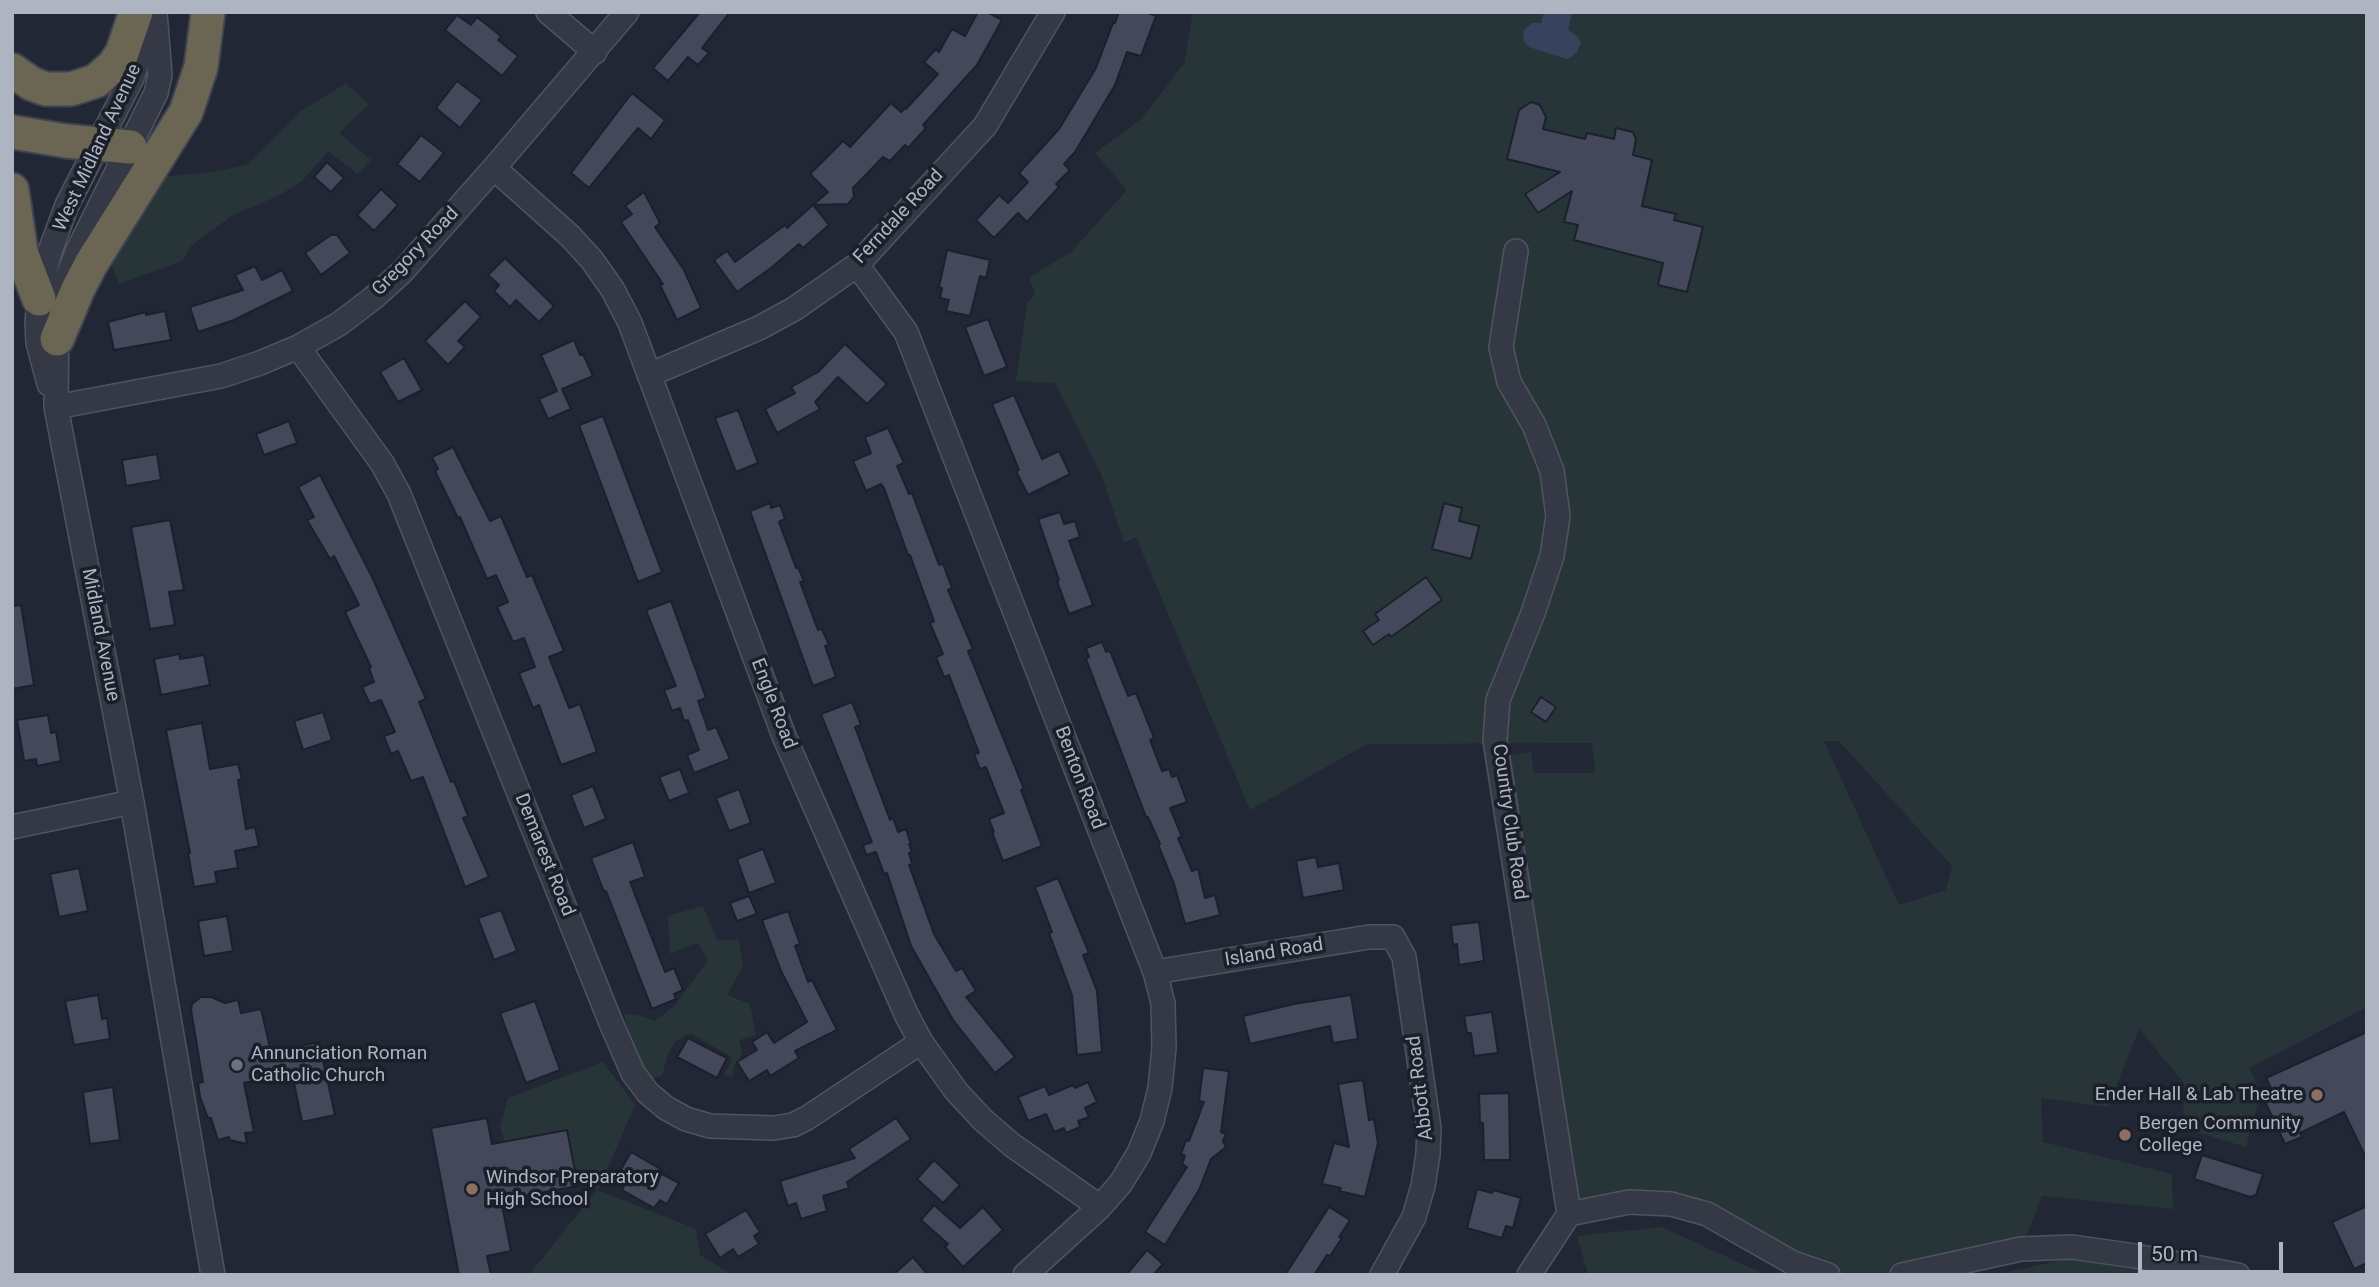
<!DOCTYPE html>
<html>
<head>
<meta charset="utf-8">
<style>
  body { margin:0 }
  #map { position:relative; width:2379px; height:1287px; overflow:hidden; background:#222735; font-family:Roboto,sans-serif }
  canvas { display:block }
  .frame { position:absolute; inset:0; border:14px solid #afb4c2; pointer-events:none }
  .scale { position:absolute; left:2138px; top:1242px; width:145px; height:32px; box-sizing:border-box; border:4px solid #afb4c2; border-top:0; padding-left:9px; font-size:21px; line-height:24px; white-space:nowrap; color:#afb4c2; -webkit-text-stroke:5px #1b1f2a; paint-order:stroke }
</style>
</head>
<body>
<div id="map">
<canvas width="2379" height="1287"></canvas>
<div class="frame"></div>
<div class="scale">50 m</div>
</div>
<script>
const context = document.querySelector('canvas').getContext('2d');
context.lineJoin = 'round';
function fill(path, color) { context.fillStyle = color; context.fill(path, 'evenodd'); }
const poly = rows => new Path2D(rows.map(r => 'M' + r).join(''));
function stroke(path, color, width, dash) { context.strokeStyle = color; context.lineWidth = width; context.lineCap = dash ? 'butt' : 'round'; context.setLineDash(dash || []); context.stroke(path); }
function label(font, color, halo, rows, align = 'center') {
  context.font = font + ' Roboto,sans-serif'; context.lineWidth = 7; context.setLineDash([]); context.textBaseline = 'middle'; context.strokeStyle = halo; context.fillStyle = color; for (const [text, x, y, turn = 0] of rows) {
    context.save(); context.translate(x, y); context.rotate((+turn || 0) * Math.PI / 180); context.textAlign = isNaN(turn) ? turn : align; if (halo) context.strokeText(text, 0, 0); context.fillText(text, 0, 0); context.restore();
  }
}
fill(poly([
  [1193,12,2367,12,2367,1007,2249,1068,2261,1092,2246,1147,2183,1128,2184,1083,2139,1029,2108,1107,2041,1098,2043,1142,2172,1174,2173,1209,2042,1196,2021,1249,1902,1275,1828,1275,1671,1204,1569,1214,1502,756,1531,752,1534,773,1595,773,1592,743,1367,744,1250,810,1136,537,1124,543,1101,474,1055,383,1016,381,1027,303,1035,294,1029,278,1072,251,1127,190,1095,153,1141,119,1184,64],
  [1824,741,1839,741,1952,866,1946,890,1899,905],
  [346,83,369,104,339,133,371,160,357,174,328,151,302,181,280,195,233,215,191,246,182,261,119,284,110,262,160,177,204,173,247,165,301,111],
  [703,906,717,940,739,940,743,966,727,995,750,1004,756,1035,739,1040,742,1054,734,1066,732,1077,724,1075,733,1058,690,1033,676,1041,668,1054,662,1076,647,1079,631,1045,624,1014,638,1015,655,1021,675,1005,708,960,698,943,670,954,668,916],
  [603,1062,635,1105,598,1190,696,1229,700,1255,733,1275,529,1275,597,1190,578,1186,505,1142,500,1127,508,1098],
  [1662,1227,1766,1275,1588,1275,1577,1236],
  [2072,1258,2170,1275,1994,1275]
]), '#273539');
fill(poly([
  [1544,12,1572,12,1568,30,1578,37,1581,43,1577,52,1571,57,1567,59,1529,47,1523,39,1524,30,1532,23,1541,23]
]), '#39425d');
const building = poly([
  [700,12,730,12,702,48,709,53,698,65,688,57,668,81,653,68,700,12],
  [978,12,987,12,1002,20,977,65,923,125,926,128,908,148,905,145,890,161,883,157,853,188,854,197,848,204,813,205,828,192,810,174,843,141,850,147,891,103,901,112,905,108,906,109,938,74,924,62,936,49,939,52,952,29,965,36,978,12],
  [1119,12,1146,12,1156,16,1141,56,1127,52,1115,85,1075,152,1064,164,1070,170,1056,184,1059,187,1027,222,1018,213,994,238,976,220,999,195,1008,203,1028,182,1019,173,1059,129,1096,68,1113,23,1115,23,1119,12],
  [457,15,471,25,477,17,501,36,498,40,518,56,502,76,445,30,457,15],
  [457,81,482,100,460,128,436,108,457,81],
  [632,93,665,120,651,139,638,128,589,188,571,173,632,93],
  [1531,102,1540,105,1546,117,1543,129,1585,139,1587,133,1614,139,1616,128,1633,132,1636,139,1633,155,1652,160,1642,206,1676,214,1674,220,1703,227,1687,292,1658,285,1663,263,1574,240,1578,225,1564,222,1572,191,1538,213,1525,194,1560,172,1507,159,1519,110,1531,102],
  [421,135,444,153,420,182,397,164,421,135],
  [327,162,344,178,331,192,314,177,327,162],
  [381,189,398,205,374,231,357,215,381,189],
  [644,192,660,223,655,227,684,270,701,308,677,320,660,285,663,284,621,222,632,214,625,206,644,192],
  [813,205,829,225,803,248,799,244,771,268,737,292,714,260,727,251,735,262,785,225,787,228,813,205],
  [331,235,337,235,350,253,321,275,305,253,331,235],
  [947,250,990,260,986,278,980,276,970,316,946,311,949,300,940,298,942,288,939,287,947,250],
  [505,258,554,306,539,322,516,300,510,307,494,291,499,285,488,275,505,258],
  [255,266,262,280,282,270,293,291,234,320,198,332,190,307,243,290,235,275,255,266],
  [465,301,481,317,458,341,465,347,448,365,425,341,465,301],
  [165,311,171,340,114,350,108,322,146,312,146,315,165,311],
  [988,319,1007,367,984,376,965,327,988,319],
  [574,340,580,355,583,354,593,376,562,389,571,409,548,419,539,399,557,391,541,355,574,340],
  [845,344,887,384,867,404,838,377,815,402,820,409,777,433,765,409,795,393,791,387,818,372,845,344],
  [404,358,422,390,398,402,380,372,404,358],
  [1014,395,1042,459,1059,451,1070,474,1028,495,1016,471,1019,470,992,404,1014,395],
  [738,410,758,463,736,472,715,418,738,410],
  [603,416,662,572,638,582,579,425,603,416],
  [289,421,297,443,264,455,256,434,289,421],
  [888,428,904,463,897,466,909,494,912,493,939,565,943,564,952,588,948,590,973,649,968,651,1024,789,1021,790,1042,846,1003,861,992,832,994,832,989,819,1004,813,986,767,980,769,974,754,979,753,949,675,944,677,936,657,943,654,930,623,934,621,910,555,908,555,884,488,881,484,866,491,853,461,871,453,865,437,888,428],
  [453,447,490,521,501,516,527,577,532,575,564,651,549,657,569,708,580,704,597,752,561,765,539,705,533,708,519,673,535,667,524,638,513,642,497,607,508,602,496,575,487,579,460,517,458,518,435,471,438,469,432,457,453,447],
  [157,454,161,480,126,486,122,460,157,454],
  [320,475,373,579,426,699,419,702,451,782,454,781,468,816,463,818,489,877,465,887,423,777,411,781,398,751,391,754,384,736,395,732,381,700,370,704,362,687,374,682,369,668,371,667,345,612,359,605,334,556,330,559,307,520,314,517,298,487,320,475],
  [770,503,771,508,780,505,785,519,779,522,796,568,798,567,804,581,800,582,818,630,822,629,829,645,825,646,836,677,813,686,750,511,770,503],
  [1444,503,1462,508,1459,521,1479,526,1471,559,1432,549,1444,503],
  [1060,512,1064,524,1075,521,1080,537,1069,541,1093,605,1069,614,1057,581,1059,580,1038,519,1060,512],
  [170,520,184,590,169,592,175,625,150,629,131,527,170,520],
  [1426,577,1442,600,1391,637,1389,634,1373,645,1363,631,1379,620,1375,614,1426,577],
  [671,601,706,698,698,701,708,730,716,727,730,759,694,773,687,755,699,750,688,720,684,721,680,708,672,711,664,690,676,686,646,610,671,601],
  [21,605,34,685,12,689,12,606,21,605],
  [1102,642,1106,652,1110,651,1128,696,1136,693,1154,738,1150,740,1162,771,1169,769,1172,777,1177,775,1187,802,1170,808,1182,837,1178,838,1192,871,1198,869,1205,898,1215,895,1220,915,1185,924,1174,884,1158,844,1160,844,1148,817,1146,817,1086,659,1089,657,1086,648,1102,642],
  [179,654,180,659,204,655,210,685,161,695,154,659,179,654],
  [1541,697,1556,707,1546,722,1531,712,1541,697],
  [852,702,861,725,855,727,890,820,893,818,898,832,906,829,911,844,909,844,912,852,909,853,912,864,909,865,934,934,956,971,962,968,976,991,966,997,1015,1057,995,1073,953,1020,911,946,887,873,884,874,876,852,866,855,863,845,872,842,821,714,852,702],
  [323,712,332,740,303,750,294,721,323,712],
  [48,715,51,733,56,732,61,761,37,766,36,759,24,761,17,720,48,715],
  [202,723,210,769,238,764,242,779,238,780,246,829,255,827,259,846,235,851,238,868,215,872,217,883,194,887,188,853,190,853,166,730,202,723],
  [680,769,689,793,669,801,659,777,680,769],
  [593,786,606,819,584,828,571,795,593,786],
  [739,789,751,823,729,831,716,798,739,789],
  [633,842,645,877,630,882,665,972,674,968,683,990,674,994,676,999,652,1009,606,891,604,892,591,858,633,842],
  [763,849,776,883,749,893,737,859,763,849],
  [1316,857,1318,867,1339,863,1344,890,1303,898,1296,861,1316,857],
  [79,868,88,911,59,917,50,874,79,868],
  [1058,878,1089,953,1083,955,1097,991,1102,1052,1077,1055,1072,995,1049,933,1052,932,1035,887,1058,878],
  [749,896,757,914,737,921,730,903,749,896],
  [501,910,517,951,494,960,478,918,501,910],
  [788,911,800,944,795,946,808,982,812,980,837,1030,795,1051,799,1058,770,1076,767,1070,749,1081,737,1062,757,1050,752,1042,767,1032,774,1043,807,1022,781,971,762,920,788,911],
  [227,916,233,951,204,956,198,921,227,916],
  [1479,922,1484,961,1459,965,1457,944,1453,945,1451,925,1479,922],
  [98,995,102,1019,107,1018,110,1039,74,1045,65,1001,98,995],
  [1351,995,1358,1039,1333,1043,1330,1026,1250,1044,1243,1016,1294,1004,1351,995],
  [201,997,211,997,225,1003,238,1000,241,1013,261,1009,271,1052,319,1042,335,1115,302,1122,292,1073,244,1083,254,1132,245,1133,247,1144,230,1140,229,1137,218,1140,211,1118,208,1118,200,1097,198,1083,203,1082,191,1010,192,1004,201,997],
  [535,1001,560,1070,526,1083,500,1013,535,1001],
  [1492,1012,1498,1053,1474,1056,1471,1033,1467,1033,1464,1016,1492,1012],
  [2367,1032,2367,1160,2344,1112,2300,1133,2302,1137,2285,1144,2263,1097,2273,1092,2266,1078,2367,1032],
  [688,1038,727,1058,717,1078,677,1057,688,1038],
  [1203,1068,1229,1071,1221,1132,1226,1134,1223,1141,1226,1147,1211,1159,1199,1190,1165,1245,1145,1232,1187,1167,1182,1164,1185,1156,1181,1154,1186,1140,1189,1141,1204,1102,1199,1101,1203,1068],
  [1363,1080,1369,1120,1374,1119,1378,1143,1365,1197,1339,1191,1341,1188,1322,1184,1334,1143,1349,1147,1338,1084,1363,1080],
  [1088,1082,1097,1102,1085,1108,1089,1117,1078,1121,1080,1127,1066,1133,1064,1128,1054,1132,1046,1114,1028,1121,1018,1097,1045,1086,1049,1095,1073,1085,1075,1088,1088,1082],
  [113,1087,120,1140,90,1144,83,1092,113,1087],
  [1509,1093,1510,1160,1484,1160,1483,1123,1480,1123,1479,1094,1509,1093],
  [487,1118,492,1144,567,1130,578,1186,501,1200,511,1251,487,1256,491,1275,459,1275,431,1128,487,1118],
  [896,1118,911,1139,847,1182,849,1188,823,1196,827,1211,801,1219,796,1203,788,1206,780,1181,855,1158,849,1149,896,1118],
  [631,1152,662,1170,660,1173,679,1183,667,1204,660,1200,654,1208,622,1190,628,1178,619,1173,631,1152],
  [2202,1155,2263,1174,2256,1195,2250,1197,2194,1179,2202,1155],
  [934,1160,960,1185,943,1203,917,1179,934,1160],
  [1477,1189,1492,1193,1493,1190,1521,1198,1513,1228,1506,1226,1502,1238,1467,1228,1477,1189],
  [934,1205,960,1228,983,1207,1003,1230,963,1267,945,1247,948,1244,921,1220,934,1205],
  [2367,1206,2367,1263,2354,1269,2332,1222,2367,1206],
  [1329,1207,1350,1220,1339,1237,1342,1238,1330,1256,1327,1255,1314,1275,1285,1275,1329,1207],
  [746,1210,760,1232,754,1236,759,1244,738,1257,733,1249,720,1258,705,1234,746,1210],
  [1147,1250,1163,1264,1153,1275,1126,1275,1147,1250],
  [913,1257,928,1275,893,1275,913,1257]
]);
fill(building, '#43495a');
stroke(building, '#1c202c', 2);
const minor = poly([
  [548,12,595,52],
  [494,168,570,236,592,260,613,290,630,323,784,736,906,1014,921,1042,956,1091,983,1120,1012,1145,1100,1207],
  [1516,251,1501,347,1509,382,1534,425,1552,471,1558,516,1552,556,1533,613,1498,700,1495,740,1569,1214,1529,1275],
  [857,265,906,332,1155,972,1163,1003,1164,1048,1160,1088,1152,1121,1139,1153,1121,1183,1100,1207,1025,1275],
  [62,292,77,252,156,93,160,75,155,12],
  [57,326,56,407,132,802,213,1275],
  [298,347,382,463,399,494,611,1023,633,1073,648,1093,666,1108,686,1119,710,1126,774,1128,793,1125,807,1118,921,1042],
  [649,375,759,328,794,309,857,265,985,126,1053,12],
  [49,384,38,343,37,322,39,299,50,251,67,205,132,78,151,24],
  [56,407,221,376,260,363,298,347,339,324,372,299,402,272,494,168,627,12],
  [12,827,132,802],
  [1155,972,1369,937,1393,937,1404,957,1429,1128,1428,1154,1423,1186,1414,1217,1382,1275],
  [1569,1214,1629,1202,1671,1204,1707,1214,1793,1263,1828,1275],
  [1902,1275,2021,1249,2072,1247,2135,1256,2238,1275]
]);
const highway = poly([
  [12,70,32,84,46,89,71,89,96,81,114,65,122,53,136,12],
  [12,132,66,141,130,147],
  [12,190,21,252,39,299],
  [57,339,78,289,91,264,186,112,201,67,208,12]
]);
stroke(minor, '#4f5460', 26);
stroke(highway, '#3f4450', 37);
stroke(minor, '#353946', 23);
stroke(highway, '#6b6553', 33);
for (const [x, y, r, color] of [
  [237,1065,7,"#6b7280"],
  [2317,1095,7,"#8d6e63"],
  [2125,1135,7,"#8d6e63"],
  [472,1189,7,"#8d6e63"]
]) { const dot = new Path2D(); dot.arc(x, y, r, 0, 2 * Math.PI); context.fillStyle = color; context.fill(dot); stroke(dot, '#1b1f2a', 2.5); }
label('19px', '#afb4c2', '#1b1f2a', [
  ["West Midland Avenue",98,148,-65],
  ["Ferndale Road",899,217,-47],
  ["Gregory Road",416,252,-46],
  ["Midland Avenue",100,635,79],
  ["Engle Road",773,704,69],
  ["Benton Road",1079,778,69],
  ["Country Club Road",1509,822,82],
  ["Demarest Road",544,855,68],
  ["Island Road",1274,953,-9],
  ["Abbott Road",1421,1088,-97]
]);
label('19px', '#afb4c2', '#1b1f2a', [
  ["Annunciation Roman",251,1054],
  ["Catholic Church",251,1076],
  ["Ender Hall & Lab Theatre",2303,1095,"right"],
  ["Bergen Community",2139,1124],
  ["College",2139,1146],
  ["Windsor Preparatory",486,1178],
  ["High School",486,1200]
], 'left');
</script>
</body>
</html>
